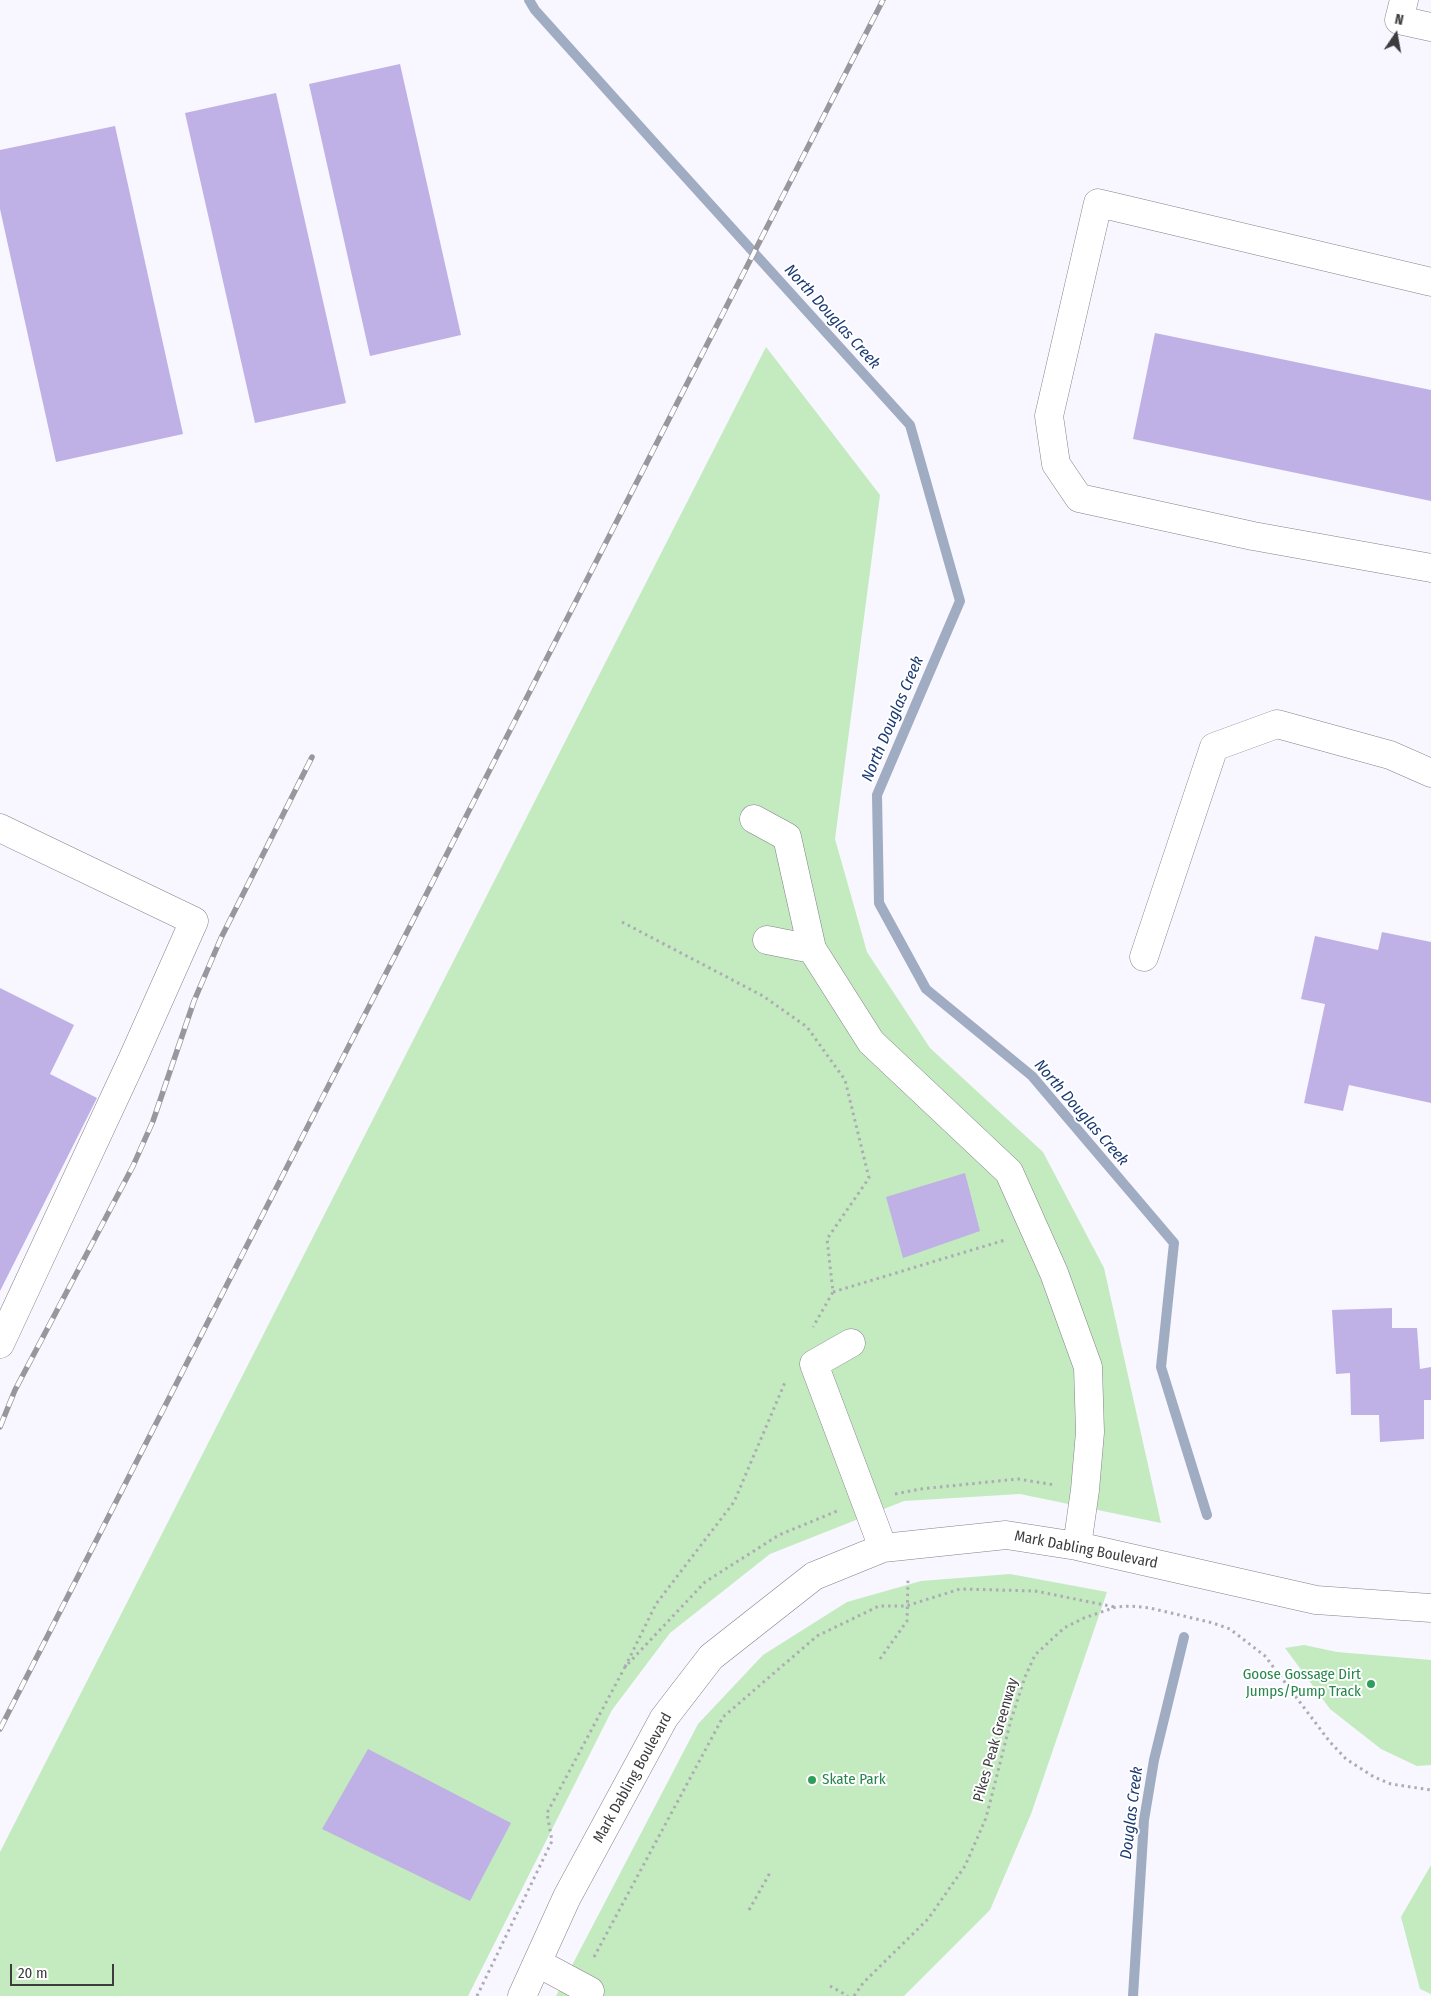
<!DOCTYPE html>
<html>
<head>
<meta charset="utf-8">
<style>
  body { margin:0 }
  #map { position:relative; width:1431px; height:1996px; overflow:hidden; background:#f8f6fe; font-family:"Fira Sans Condensed",sans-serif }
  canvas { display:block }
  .north { position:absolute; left:1371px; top:10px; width:50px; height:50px; -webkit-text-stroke:4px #fff; paint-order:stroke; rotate:12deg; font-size:14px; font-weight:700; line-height:20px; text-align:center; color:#3c3b3e }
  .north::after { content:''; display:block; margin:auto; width:18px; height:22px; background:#3c3b3e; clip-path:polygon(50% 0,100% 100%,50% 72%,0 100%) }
  .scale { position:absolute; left:10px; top:1964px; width:104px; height:22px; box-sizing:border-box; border:2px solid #3c3b3e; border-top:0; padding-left:6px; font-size:15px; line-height:18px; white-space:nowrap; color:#3c3b3e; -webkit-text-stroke:4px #fff; paint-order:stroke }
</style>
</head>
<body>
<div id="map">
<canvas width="1431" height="1996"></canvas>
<div class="north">N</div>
<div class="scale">20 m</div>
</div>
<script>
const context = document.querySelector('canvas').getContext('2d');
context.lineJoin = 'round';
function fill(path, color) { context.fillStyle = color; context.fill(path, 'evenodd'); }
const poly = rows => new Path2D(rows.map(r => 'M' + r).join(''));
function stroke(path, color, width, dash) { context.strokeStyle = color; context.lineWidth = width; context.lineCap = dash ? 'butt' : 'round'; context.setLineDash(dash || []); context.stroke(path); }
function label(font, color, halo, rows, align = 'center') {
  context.font = font + ' "Fira Sans Condensed",sans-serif'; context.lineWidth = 4; context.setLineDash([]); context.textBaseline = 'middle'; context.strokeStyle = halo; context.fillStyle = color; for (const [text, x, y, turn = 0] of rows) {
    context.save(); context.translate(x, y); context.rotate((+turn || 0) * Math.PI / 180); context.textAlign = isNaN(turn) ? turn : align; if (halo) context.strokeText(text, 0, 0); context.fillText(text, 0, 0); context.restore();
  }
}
fill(poly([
  [766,347,880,495,835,839,867,952,930,1048,1043,1152,1104,1268,1161,1523,1020,1494,904,1501,770,1554,670,1633,612,1710,468,1996,0,1996,0,1852],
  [1010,1574,1107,1592,1031,1814,990,1910,904,1996,556,1996,698,1724,763,1655,847,1602,921,1581],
  [1304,1645,1337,1652,1431,1660,1431,1765,1417,1766,1381,1749,1330,1709,1285,1648],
  [1431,1865,1431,1994,1420,1989,1401,1917]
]), '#c3ebbf');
stroke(poly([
  [529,0,535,10,651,139,910,425,960,601,877,795,879,903,926,989,1032,1076,1174,1243,1161,1367,1207,1515],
  [1133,1996,1144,1820,1154,1760,1184,1637]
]), '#a0acc2', 10);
fill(poly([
  [400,64,461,335,370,356,309,84],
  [276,93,346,403,255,423,185,113],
  [115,126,183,434,56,462,0,209,0,150],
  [1155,333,1431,390,1431,501,1133,439],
  [1382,932,1431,942,1431,1103,1349,1085,1343,1111,1304,1103,1325,1004,1301,999,1315,936,1378,950],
  [0,988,74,1025,50,1074,97,1098,0,1291],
  [965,1173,980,1231,903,1258,886,1197],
  [1392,1308,1392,1328,1417,1328,1420,1369,1431,1367,1431,1400,1424,1400,1424,1439,1380,1442,1379,1415,1351,1415,1350,1373,1336,1374,1332,1310],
  [368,1749,511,1823,470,1901,322,1829]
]), '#bfb1e5');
const minor = poly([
  [1404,0,1399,20,1431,27],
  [1431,282,1098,203,1049,416,1056,464,1079,498,1253,536,1431,568],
  [754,819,787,837,812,949,871,1042,1009,1172,1054,1273,1088,1367,1090,1432,1085,1490,1077,1546],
  [0,828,194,921,133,1058,0,1344],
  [767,940,812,949],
  [1144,957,1214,747,1277,724,1390,755,1431,773],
  [851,1343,814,1364,883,1548],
  [538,1963,590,1991],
  [522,1996,567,1897,664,1718,711,1657,814,1576,883,1548,1006,1535,1077,1546,1316,1600,1431,1608]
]);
stroke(minor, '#838289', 29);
stroke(poly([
  [622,922,763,996,807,1027,845,1080,869,1178,827,1239,833,1292,813,1327],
  [833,1292,1005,1240],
  [895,1494,920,1489,1018,1479,1055,1485],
  [880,1659,907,1621,908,1579],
  [625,1667,656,1604,734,1502,786,1380],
  [749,1910,771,1871],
  [594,1957,723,1717,817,1636,879,1606,906,1606,960,1589,1035,1591,1115,1607],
  [830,1986,848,1996],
  [477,1996,552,1841,547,1813,625,1667,705,1582,779,1535,837,1511],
  [854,1996,863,1983,928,1919,965,1866,986,1818,1011,1720,1025,1677,1035,1655,1064,1628,1084,1618,1116,1607,1131,1606,1150,1608,1213,1623,1230,1629,1265,1656,1330,1742,1346,1759,1374,1777,1391,1784,1431,1790]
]), '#aeacb3', 3, [2.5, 4]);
stroke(minor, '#fff', 28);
const rail = poly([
  [0,1427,15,1390,133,1166,153,1121,194,1001,221,938,312,757],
  [0,1729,883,0]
]);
stroke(rail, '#99979d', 5.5);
stroke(rail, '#fff', 4, [11]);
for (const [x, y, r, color] of [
  [1371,1684,5,"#2e9e5b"],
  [812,1780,5,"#2e9e5b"]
]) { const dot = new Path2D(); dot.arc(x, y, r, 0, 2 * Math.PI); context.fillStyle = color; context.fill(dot); stroke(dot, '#fff', 2); }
label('15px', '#3c3b3e', '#fff', [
  ["Mark Dabling Boulevard",1086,1550,11],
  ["Pikes Peak Greenway",996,1740,-74],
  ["Mark Dabling Boulevard",633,1778,-61]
]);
label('15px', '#27864d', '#fff', [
  ["Goose Gossage Dirt",1361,1675],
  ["Jumps/Pump Track",1361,1692],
  ["Skate Park",822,1780,"left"]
], 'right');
label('italic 16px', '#1a3a72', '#fff', [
  ["North Douglas Creek",832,317,48],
  ["North Douglas Creek",893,719,-67],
  ["North Douglas Creek",1081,1113,49],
  ["Douglas Creek",1132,1813,-83]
]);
</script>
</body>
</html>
